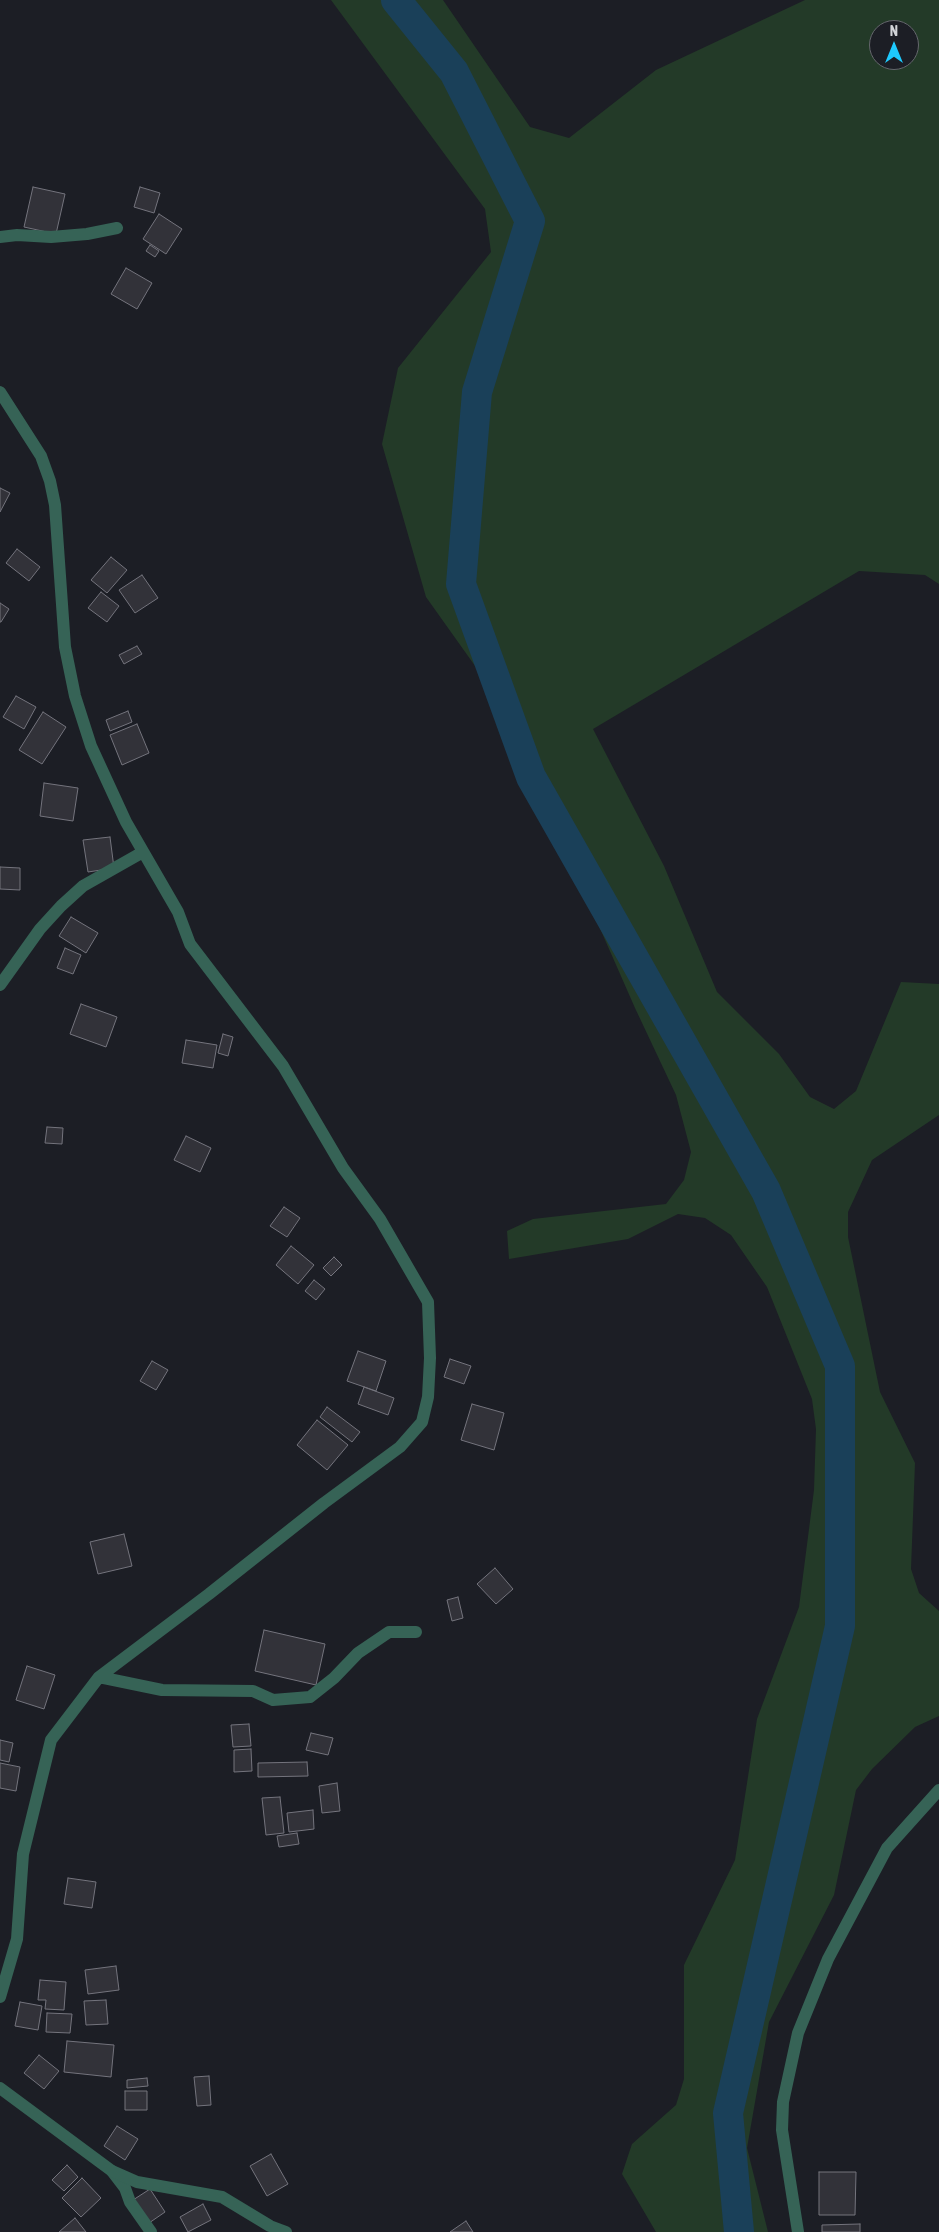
<!DOCTYPE html>
<html>
<head>
<meta charset="utf-8">
<style>
  body { margin:0 }
  #map { position:relative; width:939px; height:2232px; overflow:hidden; background:#1c1e25; font-family:"Asap Condensed",sans-serif }
  canvas { display:block }
  .north { position:absolute; left:869px; top:20px; width:50px; height:50px; box-sizing:border-box; background:#1c1e25; border:1px solid #65676d; border-radius:50%; rotate:0deg; font-size:14px; font-weight:700; line-height:20px; text-align:center; color:#d2d4d8 }
  .north::after { content:''; display:block; margin:auto; width:18px; height:22px; background:#1ec9fd; clip-path:polygon(50% 0,100% 100%,50% 72%,0 100%) }
</style>
</head>
<body>
<div id="map">
<canvas width="939" height="2232"></canvas>
<div class="north">N</div>
</div>
<script>
const context = document.querySelector('canvas').getContext('2d');
context.lineJoin = 'round';
function fill(path, color) { context.fillStyle = color; context.fill(path, 'evenodd'); }
const poly = rows => new Path2D(rows.map(r => 'M' + r).join(''));
function stroke(path, color, width, dash) { context.strokeStyle = color; context.lineWidth = width; context.lineCap = dash ? 'butt' : 'round'; context.setLineDash(dash || []); context.stroke(path); }
fill(poly([
  [331,0,443,0,530,127,569,138,656,70,805,0,939,0,939,584,925,575,859,571,593,729,664,866,717,992,779,1054,810,1097,834,1109,856,1091,901,982,939,984,939,1115,872,1160,848,1212,848,1237,880,1392,915,1463,911,1569,919,1593,939,1611,939,1716,915,1727,872,1769,856,1790,834,1895,769,2022,747,2148,768,2232,656,2232,622,2174,632,2144,676,2105,684,2079,684,1965,735,1860,757,1719,799,1607,814,1490,816,1429,812,1399,767,1287,731,1235,705,1218,678,1214,628,1239,509,1259,507,1231,533,1219,666,1204,684,1180,691,1152,676,1095,635,1008,500,701,426,597,382,444,398,368,491,252,485,209],
  [879,30,909,30,909,60,879,60]
]), '#233a28');
stroke(poly([
  [396,0,454,72,530,221,477,392,461,584,531,777,766,1191,840,1366,840,1626,728,2113,739,2232]
]), '#1a4059', 30);
const building = poly([
  [33,187,65,194,56,234,24,227,33,187],
  [140,187,160,193,154,213,134,207,140,187],
  [159,214,182,229,166,254,143,239,159,214],
  [150,245,159,251,155,257,146,251,150,245],
  [126,268,152,283,137,309,111,294,126,268],
  [0,488,10,493,0,512,0,488],
  [17,549,40,567,29,581,6,563,17,549],
  [111,557,127,570,107,593,91,580,111,557],
  [142,575,158,598,135,613,119,590,142,575],
  [101,592,119,606,107,622,88,608,101,592],
  [0,603,9,609,1,622,0,622,0,603],
  [137,646,142,654,124,664,119,655,137,646],
  [16,696,36,707,24,729,3,717,16,696],
  [128,711,132,722,110,731,106,720,128,711],
  [43,712,66,727,42,764,19,750,43,712],
  [137,724,149,753,122,765,110,735,137,724],
  [44,783,78,788,73,821,40,816,44,783],
  [110,837,114,868,88,872,83,840,110,837],
  [0,867,20,868,20,890,0,889,0,867],
  [71,917,98,933,86,953,59,936,71,917],
  [65,948,81,955,73,974,57,968,65,948],
  [81,1004,117,1017,106,1047,70,1034,81,1004],
  [223,1034,233,1037,228,1056,218,1053,223,1034],
  [186,1040,217,1045,213,1068,182,1063,186,1040],
  [47,1127,63,1128,62,1144,45,1143,47,1127],
  [186,1136,211,1148,200,1172,174,1160,186,1136],
  [284,1207,300,1218,287,1237,270,1226,284,1207],
  [291,1246,314,1265,298,1284,276,1265,291,1246],
  [334,1257,342,1265,331,1276,323,1268,334,1257],
  [314,1280,325,1289,316,1300,305,1291,314,1280],
  [358,1351,386,1361,376,1391,347,1381,358,1351],
  [450,1359,471,1366,464,1384,444,1377,450,1359],
  [152,1361,168,1370,156,1390,140,1381,152,1361],
  [364,1387,394,1398,388,1415,358,1404,364,1387],
  [472,1404,504,1413,494,1450,461,1440,472,1404],
  [327,1407,360,1432,352,1442,320,1417,327,1407],
  [317,1420,348,1445,327,1470,297,1445,317,1420],
  [124,1534,132,1566,98,1574,90,1542,124,1534],
  [495,1568,513,1589,496,1604,477,1584,495,1568],
  [458,1597,463,1618,452,1621,447,1600,458,1597],
  [264,1630,325,1644,316,1685,255,1671,264,1630],
  [27,1666,55,1675,44,1709,16,1700,27,1666],
  [249,1724,251,1746,233,1747,231,1725,249,1724],
  [311,1733,333,1738,328,1755,306,1750,311,1733],
  [0,1740,13,1743,9,1762,0,1760,0,1740],
  [251,1749,252,1771,234,1772,234,1750,251,1749],
  [307,1762,308,1776,258,1777,258,1763,307,1762],
  [0,1763,20,1767,16,1791,0,1788,0,1763],
  [337,1783,340,1811,322,1813,319,1786,337,1783],
  [280,1797,284,1833,266,1835,262,1798,280,1797],
  [313,1810,314,1829,289,1832,287,1813,313,1810],
  [297,1833,299,1844,279,1847,277,1836,297,1833],
  [68,1878,96,1882,92,1908,64,1904,68,1878],
  [116,1966,119,1990,88,1994,85,1970,116,1966],
  [40,1980,66,1982,64,2010,45,2009,46,2000,38,2000,40,1980],
  [106,2000,108,2024,86,2025,84,2001,106,2000],
  [20,2002,42,2006,38,2030,15,2026,20,2002],
  [47,2013,72,2014,70,2033,46,2032,47,2013],
  [67,2041,114,2045,111,2077,64,2072,67,2041],
  [39,2055,59,2071,44,2089,24,2073,39,2055],
  [209,2076,211,2105,197,2106,194,2077,209,2076],
  [147,2078,148,2086,127,2088,127,2080,147,2078],
  [125,2091,147,2091,147,2110,125,2110,125,2091],
  [117,2126,138,2139,125,2160,104,2146,117,2126],
  [271,2154,288,2184,267,2196,250,2166,271,2154],
  [67,2165,78,2177,64,2191,52,2180,67,2165],
  [819,2172,856,2172,855,2215,819,2215,819,2172],
  [82,2178,101,2198,81,2217,62,2198,82,2178],
  [150,2189,165,2212,149,2223,133,2200,150,2189],
  [203,2204,211,2220,188,2232,180,2217,203,2204],
  [75,2218,86,2232,59,2232,75,2218],
  [466,2221,473,2232,450,2232,466,2221],
  [860,2224,860,2232,822,2232,822,2225,860,2224]
]);
fill(building, '#323239');
stroke(building, '#74747d', 1);
stroke(poly([
  [0,237,17,235,51,237,87,234,117,228],
  [0,392,41,456,50,481,55,505,65,647,75,696,91,746,126,822,178,912,190,944,283,1066,343,1168,380,1219,428,1302,430,1358,428,1397,422,1422,400,1447,324,1503,209,1594,99,1677,51,1740,23,1854,17,1939,0,1997],
  [0,985,40,929,61,906,83,886,143,852],
  [99,1677,162,1690,253,1691,273,1700,310,1697,334,1678,358,1653,389,1632,416,1632],
  [112,2171,125,2188,130,2202,151,2232],
  [798,2232,782,2130,783,2102,798,2033,828,1959,887,1848,939,1790]
]), '#366356', 12);
stroke(poly([
  [0,2088,112,2171,137,2182,222,2197,270,2226,286,2232]
]), '#366356', 12);
</script>
</body>
</html>
